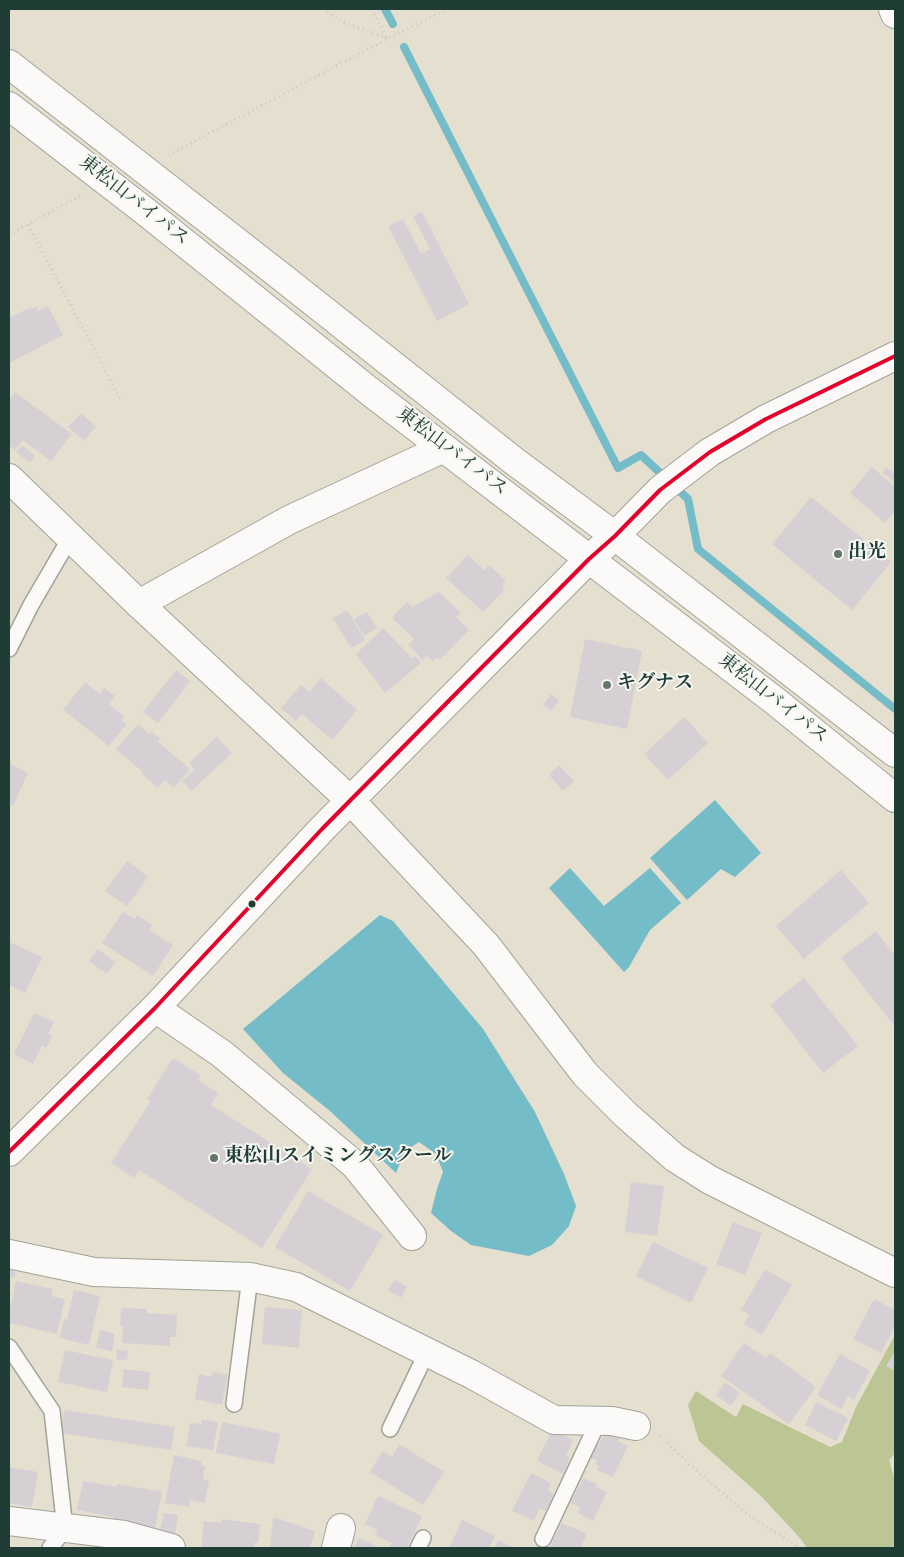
<!DOCTYPE html>
<html>
<head>
<meta charset="utf-8">
<style>
  body { margin:0 }
  #map { position:relative; width:904px; height:1557px; overflow:hidden; background:#e4dfcf; font-family:"Sorts Mill Goudy",serif }
  canvas { display:block }
  .frame { position:absolute; inset:0; border:10px solid #1f3d34; pointer-events:none }
</style>
</head>
<body>
<div id="map">
<canvas width="904" height="1557"></canvas>
<div class="frame"></div>
</div>
<script>
const context = document.querySelector('canvas').getContext('2d');
context.lineJoin = 'round';
function fill(path, color) { context.fillStyle = color; context.fill(path, 'evenodd'); }
const poly = rows => new Path2D(rows.map(r => 'M' + r).join(''));
function stroke(path, color, width, dash) { context.strokeStyle = color; context.lineWidth = width; context.lineCap = dash ? 'butt' : 'round'; context.setLineDash(dash || []); context.stroke(path); }
function label(font, color, halo, rows, align = 'center') {
  context.font = font + ' "Sorts Mill Goudy","Noto Serif JP",serif'; context.lineWidth = 4; context.setLineDash([]); context.textBaseline = 'middle'; context.strokeStyle = halo; context.fillStyle = color; for (const [text, x, y, turn = 0] of rows) {
    context.save(); context.translate(x, y); context.rotate((+turn || 0) * Math.PI / 180); context.textAlign = isNaN(turn) ? turn : align; if (halo) context.strokeText(text, 0, 0); context.fillText(text, 0, 0); context.restore();
  }
}
fill(poly([
  [895,1335,895,1453,889,1460,895,1481,895,1548,807,1548,800,1538,760,1495,699,1441,688,1405,696,1391,736,1417,743,1404,830,1447,842,1442,856,1407]
]), '#bcc694');
fill(poly([
  [715,800,761,853,735,877,721,869,687,900,650,858],
  [570,868,604,906,650,868,681,903,650,930,629,967,624,972,549,888],
  [380,915,393,921,483,1029,535,1112,564,1174,576,1206,569,1226,552,1245,529,1256,471,1245,451,1231,431,1213,437,1189,443,1172,436,1154,419,1142,405,1151,396,1173,330,1111,283,1073,243,1029]
]), '#74bcc7');
stroke(poly([
  [385,9,393,24],
  [404,47,618,468,641,455,688,499,698,549,895,709]
]), '#74bcc7', 8);
fill(poly([
  [422,212,469,304,437,321,388,226,403,219,421,254,430,249,413,216],
  [37,306,38,311,48,306,63,335,9,363,9,318,31,307,32,309],
  [15,392,72,434,51,461,23,440,15,450,9,445,9,400],
  [81,413,96,427,84,441,68,427],
  [22,445,35,456,30,463,16,452],
  [872,467,895,487,895,511,885,523,850,493],
  [886,467,895,474,893,481,882,472],
  [811,497,891,562,852,610,772,544],
  [468,555,484,570,489,565,506,581,502,586,505,589,483,612,446,578],
  [439,592,461,613,456,617,469,630,440,660,437,657,432,661,427,656,423,660,408,645,414,639,392,618,407,602,412,607],
  [347,610,365,640,351,648,333,618],
  [367,612,377,628,364,636,354,619],
  [383,628,412,658,415,656,421,663,385,693,356,654],
  [585,639,642,651,627,729,570,717],
  [176,670,190,681,158,723,143,712],
  [321,678,357,710,332,740,302,714,296,721,281,708,301,685,309,692],
  [85,682,100,694,104,688,115,696,109,704,124,716,121,720,127,724,109,746,63,710],
  [551,694,559,700,551,711,543,705],
  [684,717,708,743,668,780,644,754],
  [138,724,149,734,151,731,160,739,158,742,190,769,174,788,165,780,158,788,142,774,143,772,116,749],
  [217,737,232,753,191,791,182,781,195,769,189,763],
  [9,763,28,773,13,806,9,804],
  [559,765,574,781,563,791,549,775],
  [127,861,148,877,127,906,105,891],
  [841,870,869,903,804,959,776,926],
  [123,912,135,919,137,915,152,925,149,930,173,945,153,976,102,943],
  [876,931,895,956,895,1027,841,958],
  [9,942,42,957,25,993,9,985],
  [98,949,115,962,107,974,89,961],
  [804,978,858,1046,823,1073,770,1005],
  [34,1013,54,1022,48,1034,52,1036,46,1048,42,1046,33,1064,14,1054],
  [173,1058,200,1075,198,1080,218,1093,211,1105,312,1169,262,1248,139,1170,134,1178,111,1163,151,1101,147,1099],
  [631,1182,664,1186,657,1236,625,1232],
  [308,1191,383,1235,350,1291,275,1247],
  [733,1222,762,1233,745,1275,716,1264],
  [653,1242,708,1268,691,1303,636,1276],
  [9,1267,15,1267,15,1277,9,1277],
  [765,1269,792,1285,762,1335,744,1324,749,1315,741,1310],
  [395,1280,407,1287,401,1298,388,1290],
  [16,1281,53,1289,51,1296,65,1299,57,1334,9,1323,9,1313],
  [74,1290,100,1296,89,1345,60,1338,64,1319,67,1319],
  [874,1299,895,1310,895,1326,881,1353,853,1339],
  [265,1307,302,1310,299,1348,262,1344],
  [121,1308,147,1309,147,1313,177,1315,176,1337,170,1337,170,1346,122,1343,123,1326,120,1326],
  [100,1330,115,1334,112,1351,96,1348],
  [744,1343,766,1358,770,1353,816,1387,789,1424,721,1376],
  [65,1350,113,1360,107,1392,58,1382],
  [117,1350,128,1351,127,1360,116,1359],
  [895,1351,895,1371,886,1366],
  [840,1354,870,1371,854,1400,848,1396,841,1409,817,1395],
  [124,1369,150,1372,148,1390,122,1387],
  [212,1372,228,1375,222,1405,195,1399,199,1374,211,1377],
  [725,1382,740,1393,731,1406,716,1395],
  [816,1402,848,1418,836,1441,805,1425],
  [64,1410,175,1427,171,1450,61,1433],
  [202,1419,218,1422,213,1450,186,1446,190,1423,201,1424],
  [222,1422,280,1434,274,1464,216,1453],
  [552,1430,573,1440,566,1456,570,1458,563,1474,537,1461],
  [606,1430,620,1437,618,1441,628,1446,613,1477,597,1470,599,1466,595,1464,597,1461,590,1457,597,1444,599,1445],
  [399,1444,444,1472,423,1505,370,1472,383,1451,392,1457],
  [174,1455,201,1461,201,1465,205,1466,203,1479,209,1480,205,1503,190,1500,189,1507,165,1503],
  [9,1467,38,1472,32,1507,9,1503],
  [531,1473,551,1483,548,1490,554,1494,546,1511,540,1508,534,1521,512,1511],
  [583,1478,597,1484,596,1487,607,1492,593,1521,578,1513,580,1507,571,1503],
  [83,1481,117,1487,118,1484,162,1492,155,1528,113,1520,113,1517,77,1510],
  [378,1496,422,1516,407,1548,390,1547,392,1543,375,1535,378,1530,365,1524],
  [164,1513,178,1515,175,1534,160,1531],
  [273,1517,315,1531,310,1548,270,1548],
  [222,1519,260,1524,258,1542,255,1542,254,1548,201,1548,204,1521,221,1523],
  [462,1520,495,1536,489,1548,449,1548],
  [562,1523,587,1534,580,1548,549,1548],
  [359,1538,380,1548,354,1548],
  [498,1540,515,1548,494,1548]
]), '#d6d0d4');
const lane = poly([
  [9,649,31,605,70,538],
  [9,1347,52,1411,65,1529,50,1548],
  [234,1404,250,1277],
  [390,1429,427,1352],
  [543,1539,599,1420],
  [418,1548,423,1538]
]);
const street = poly([
  [893,9,895,14],
  [139,604,289,520,444,448],
  [155,1008,222,1054,355,1165,412,1236],
  [9,1254,94,1272,250,1277,296,1287,473,1375,554,1420,612,1421,636,1426],
  [9,1521,124,1535,171,1548],
  [336,1548,341,1528]
]);
const secondary = poly([
  [9,478,139,604,351,801,486,945,585,1074,626,1115,675,1158,710,1180,895,1273]
]);
const primary = poly([
  [9,1152,155,1008,322,829,589,559,615,536,660,490,710,452,766,419,895,356]
]);
const highway = poly([
  [9,64,283,278,514,461,615,536,895,753],
  [9,106,146,212,373,394,775,701,895,798]
]);
stroke(lane, '#a2a399', 18);
stroke(street, '#a2a399', 30);
stroke(secondary, '#a2a399', 30);
stroke(primary, '#a2a399', 30);
stroke(highway, '#a2a399', 30);
stroke(poly([
  [323,9,345,23,387,38],
  [372,9,387,39],
  [169,156,178,150,387,39,447,9],
  [28,225,120,398],
  [9,235,81,195],
  [660,1436,690,1465,747,1514,799,1548]
]), '#c9cbc6', 3, [1, 4]);
stroke(lane, '#fbfaf8', 15);
stroke(street, '#fbfaf8', 28);
stroke(secondary, '#fbfaf8', 28);
stroke(primary, '#fbfaf8', 28);
stroke(highway, '#fbfaf8', 28);
stroke(poly([
  [9,1152,155,1008,322,829,589,559,615,536,660,490,710,452,766,419,895,356]
]), '#e4002b', 4);
for (const [x, y, r, color] of [
  [838,554,5,"#64766a"],
  [607,685,5,"#64766a"],
  [252,904,4.5,"#1f3d34"],
  [214,1158,5,"#64766a"]
]) { const dot = new Path2D(); dot.arc(x, y, r, 0, 2 * Math.PI); context.fillStyle = color; context.fill(dot); stroke(dot, '#f6f6f2', 2); }
label('19px', '#1f3d34', '#f6f6f2', [
  ["東松山バイパス",133,202,38],
  ["東松山バイパス",451,453,37],
  ["東松山バイパス",772,700,38]
]);
label('bold 19px', '#1f3d34', '#f6f6f2', [
  ["出光",848,554],
  ["キグナス",617,685],
  ["東松山スイミングスクール",224,1158]
], 'left');
</script>
</body>
</html>
